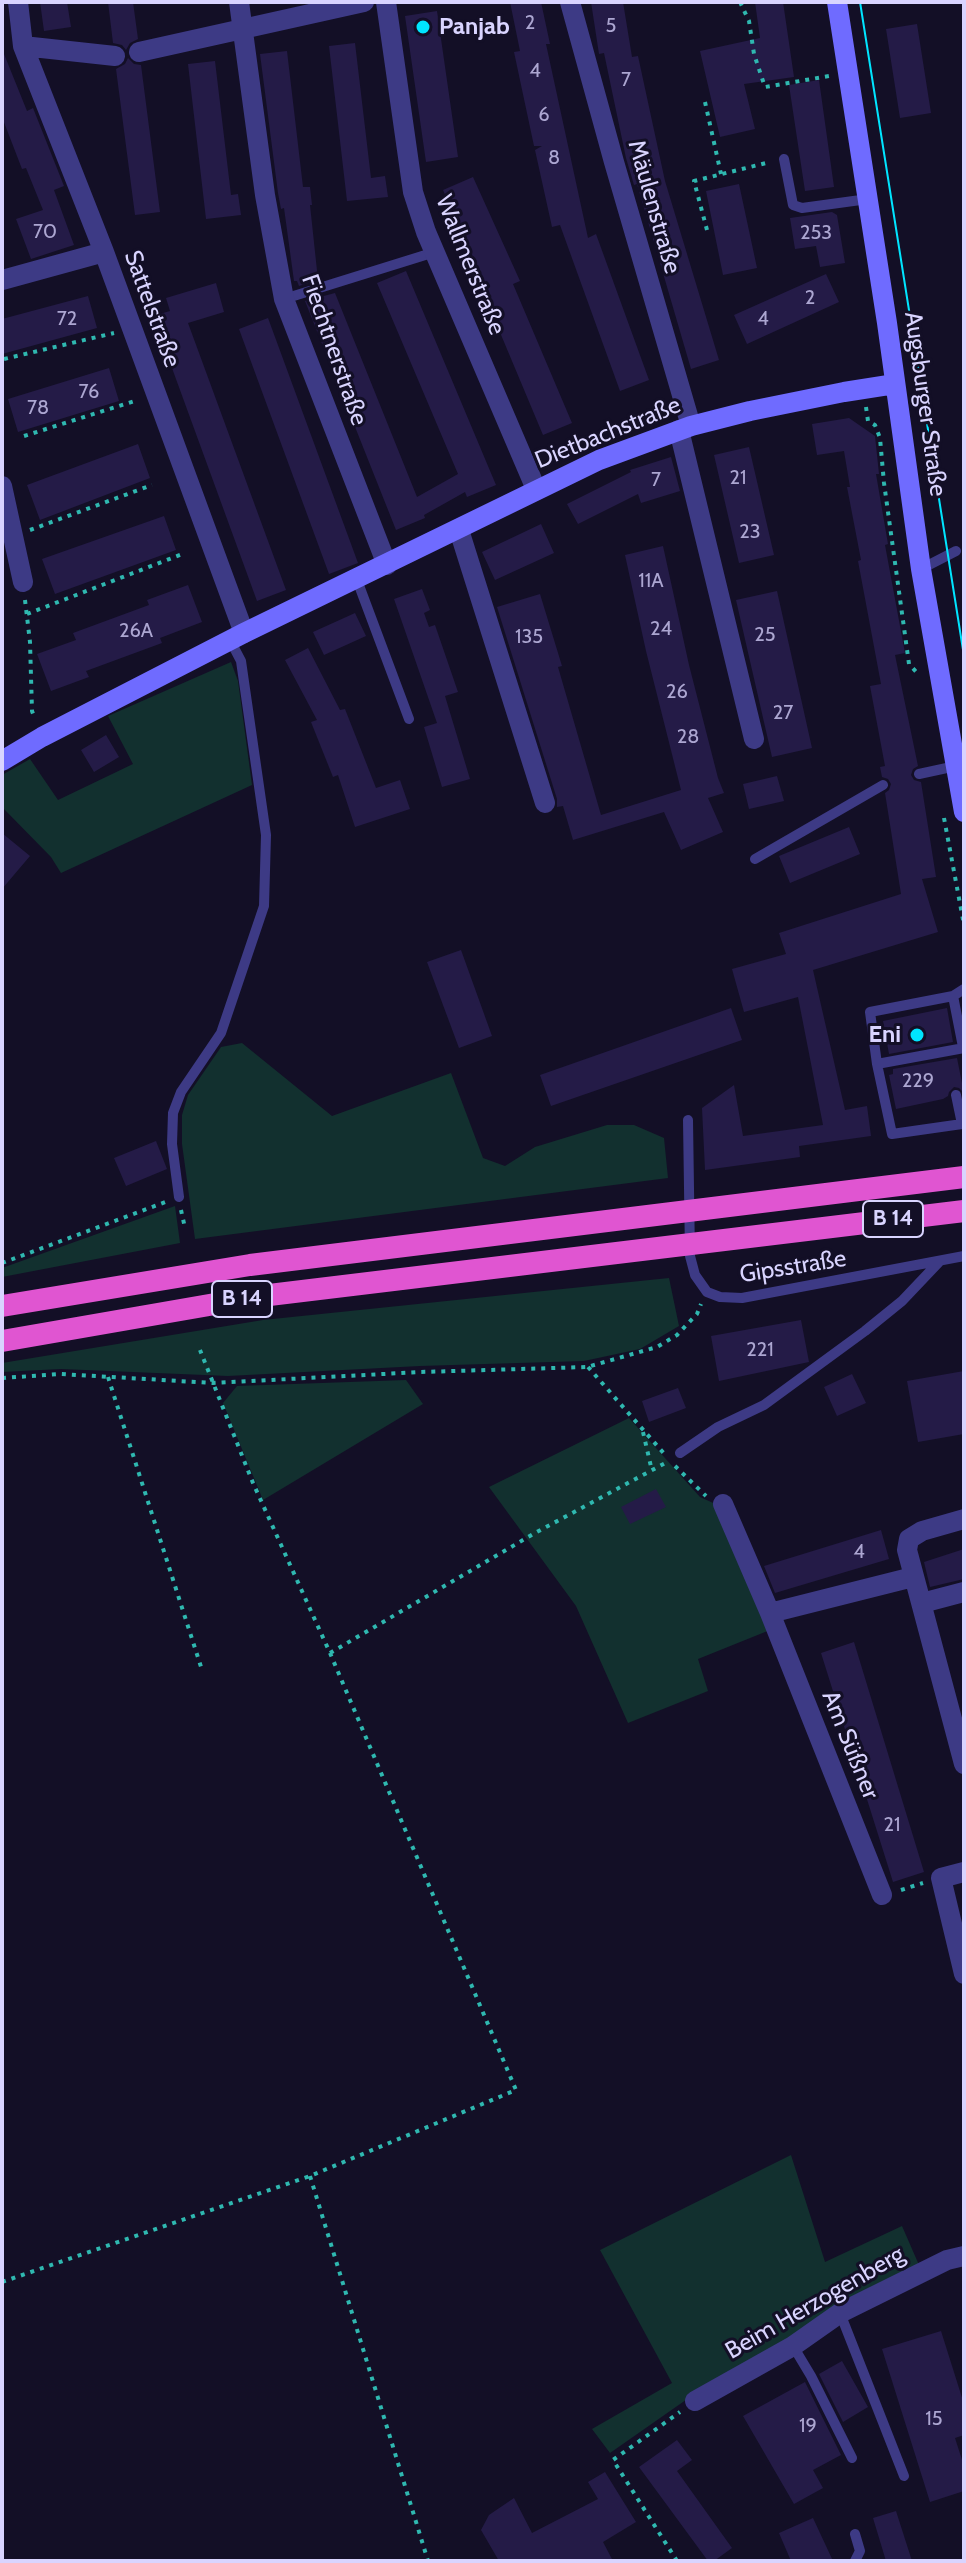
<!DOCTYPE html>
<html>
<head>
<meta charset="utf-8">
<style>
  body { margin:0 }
  #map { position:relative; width:966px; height:2563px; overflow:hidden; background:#130f26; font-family:Cabin,sans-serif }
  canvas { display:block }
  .frame { position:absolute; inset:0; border:4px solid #d9d4ff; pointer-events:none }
</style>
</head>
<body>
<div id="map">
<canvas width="966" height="2563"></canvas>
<div class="frame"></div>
</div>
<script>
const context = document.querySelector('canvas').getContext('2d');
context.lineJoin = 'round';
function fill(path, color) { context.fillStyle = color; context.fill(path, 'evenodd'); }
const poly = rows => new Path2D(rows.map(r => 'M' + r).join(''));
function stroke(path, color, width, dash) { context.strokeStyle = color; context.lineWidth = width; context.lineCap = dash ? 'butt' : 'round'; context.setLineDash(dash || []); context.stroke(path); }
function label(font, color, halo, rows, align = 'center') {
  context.font = font + ' Cabin,sans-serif'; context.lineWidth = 6; context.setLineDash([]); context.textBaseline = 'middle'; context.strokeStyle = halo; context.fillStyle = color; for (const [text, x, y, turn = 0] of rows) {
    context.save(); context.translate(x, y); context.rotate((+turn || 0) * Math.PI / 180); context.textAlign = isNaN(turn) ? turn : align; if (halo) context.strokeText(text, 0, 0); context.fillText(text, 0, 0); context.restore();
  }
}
fill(poly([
  [231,662,238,681,252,785,61,873,51,857,2,807,2,775,30,759,58,800,133,764,108,716],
  [242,1043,332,1116,451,1073,483,1158,505,1166,535,1147,607,1125,634,1125,664,1138,668,1178,195,1239,182,1144,182,1115,188,1095,221,1047],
  [175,1206,180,1243,2,1277,2,1268],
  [669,1278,679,1326,640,1349,584,1361,420,1366,228,1376,61,1369,2,1372,2,1363,263,1320],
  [406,1380,423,1404,263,1500,223,1403,237,1386],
  [629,1418,700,1497,722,1507,770,1630,698,1659,708,1691,628,1723,576,1606,489,1487],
  [791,2155,825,2262,902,2226,919,2265,693,2395,610,2453,592,2429,672,2383,600,2250]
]), '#12302f');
fill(poly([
  [40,2,67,2,71,27,44,31],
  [108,2,133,2,138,39,130,43,126,50,122,45,113,43],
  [510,2,541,2,550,44,546,44,588,238,596,234,649,380,620,391,560,225,552,227,535,150,542,146,534,146,514,52,520,51],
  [591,2,623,2,632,57,638,56,665,181,719,360,691,369,637,184,634,185,626,158,604,53,599,54],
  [755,2,783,2,794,77,744,84,755,129,720,137,700,51,760,38],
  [437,11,458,157,426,162,405,16],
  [917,24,931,113,900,118,886,29],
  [355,43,371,178,385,176,388,197,347,201,329,46],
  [2,49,27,111,33,108,64,186,54,190,74,245,31,259,16,219,43,210,26,168,22,169,2,117],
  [287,51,303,187,310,187,312,205,310,205,318,280,299,286,297,281,294,281,284,208,281,209,278,193,260,54],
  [128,58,134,64,141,65,160,212,135,215,116,69,125,64],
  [215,61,231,195,238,194,241,215,206,219,188,64],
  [819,80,834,187,805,191,789,85],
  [473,177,520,281,513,284,572,423,543,435,486,299,491,297,443,190],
  [739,184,757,268,723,275,706,191],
  [832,212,837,215,845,263,820,267,816,246,795,249,790,218],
  [406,271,496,485,467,497,465,492,424,515,425,518,396,530,305,301,335,293,417,497,458,474,377,283],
  [826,274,839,302,747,344,734,315],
  [216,283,224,312,188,323,286,590,257,601,153,316,170,311,166,298],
  [88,296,97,328,2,354,2,319],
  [268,318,358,563,329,574,239,329],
  [109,368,119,401,18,432,8,399],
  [849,418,875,436,879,474,876,474,888,544,885,545,905,653,895,655,918,766,913,769,911,775,914,780,921,782,936,877,922,879,938,932,813,970,845,1110,867,1106,871,1136,799,1146,800,1157,705,1170,702,1108,734,1085,743,1136,823,1125,798,997,744,1012,732,969,786,954,779,933,901,894,885,793,889,790,891,784,888,779,882,777,880,767,885,766,870,686,881,684,858,561,861,560,847,487,850,487,844,451,817,455,812,424],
  [138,444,150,478,40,520,27,485],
  [749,447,774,555,739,563,714,455],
  [671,457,680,491,641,503,638,494,578,524,567,504,631,472,630,470],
  [164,516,176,550,55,594,42,559],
  [541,524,554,553,495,580,482,552],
  [663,546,689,665,718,778,724,793,708,798,723,832,681,850,664,812,573,840,563,806,557,807,557,799,497,607,540,594,562,666,558,667,601,815,681,790,646,651,625,555],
  [188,585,202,622,160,638,162,643,86,671,89,677,51,691,37,654,76,640,73,633,149,605,147,600],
  [422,589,430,610,424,613,429,627,435,625,458,692,445,696,470,779,442,787,424,727,437,723,394,599],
  [777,591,812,748,772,757,736,600],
  [355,613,366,636,324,655,313,632],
  [308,648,340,710,345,709,376,788,400,780,410,809,355,827,338,775,333,777,311,722,317,720,285,660],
  [106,735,119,757,94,772,81,750],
  [777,776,784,801,749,809,743,784],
  [849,827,860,854,790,883,779,856],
  [2,833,30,856,2,889],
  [461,950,492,1036,459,1048,427,962],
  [731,1008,742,1040,551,1106,540,1075],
  [947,1008,953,1042,889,1054,883,1021],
  [957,1058,964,1093,959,1088,954,1087,949,1092,948,1096,943,1099,896,1109,889,1075,893,1074,893,1069],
  [156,1141,167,1169,126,1186,114,1158],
  [801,1320,809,1362,719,1381,711,1336],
  [964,1371,964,1434,918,1442,907,1381],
  [852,1374,866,1403,837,1416,824,1387],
  [678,1388,686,1408,649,1422,642,1401],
  [656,1489,666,1507,630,1524,621,1507],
  [881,1530,889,1559,775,1593,764,1566],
  [964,1549,964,1579,930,1587,924,1562],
  [854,1642,924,1872,893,1882,821,1653],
  [941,2331,964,2404,964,2435,955,2438,964,2466,964,2491,930,2502,882,2349],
  [842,2361,868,2407,843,2422,819,2374],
  [805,2382,841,2455,813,2470,823,2488,794,2504,743,2416],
  [677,2440,692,2460,677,2471,732,2548,714,2561,708,2561,639,2467],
  [605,2472,636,2522,603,2542,613,2561,499,2561,481,2530,489,2515,514,2498,532,2533,598,2499,588,2482],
  [896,2511,912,2561,886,2561,873,2518],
  [813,2518,833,2561,791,2561,779,2533]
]), '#241b47');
stroke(poly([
  [740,2,749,21,754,54,765,87,829,76],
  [705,102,721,174],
  [707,230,694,181,770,162],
  [4,359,114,333],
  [866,407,868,421,875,425,880,438,884,483,909,664,919,675],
  [24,436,138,400],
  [30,530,152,485],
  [25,600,30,642,32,711,35,719],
  [27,614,185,553],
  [944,818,964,925],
  [181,1210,185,1228],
  [2,1263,168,1201],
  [588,1367,667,1457],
  [108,1377,202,1670],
  [2,1378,61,1374,213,1383,421,1372,587,1367,657,1347,677,1335,697,1314,701,1304],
  [643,1432,652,1471],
  [675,1466,706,1496],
  [330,1653,535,1533,669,1461],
  [901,1890,923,1883],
  [310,2176,428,2561],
  [2,2282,310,2176,516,2090,330,1653,253,1483,200,1350],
  [677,2561,613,2460,680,2412]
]), '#2fb8b0', 4, [4, 6]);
stroke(poly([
  [784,159,793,205,802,208,868,199],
  [284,299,435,252],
  [921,569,956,551],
  [357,580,409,719],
  [919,774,956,766],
  [755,859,883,785],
  [953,996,963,1047],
  [877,1064,964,1048],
  [956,1095,962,1124,892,1134,877,1064,870,1012,953,996,964,989],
  [688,1120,690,1256,695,1275,707,1292,720,1297,742,1298,964,1256],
  [179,1197,172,1144,173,1113,181,1092,221,1033,264,906,266,835,241,661,230,640],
  [680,1453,718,1427,764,1405,865,1331,902,1301,939,1262],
  [840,2313,904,2476],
  [793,2346,811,2376,852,2458],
  [855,2561,860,2551,855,2534]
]), '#3d3a85', 10);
stroke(poly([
  [18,2,23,46,104,252,244,633],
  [239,2,265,195,284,299,387,565],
  [386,2,413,192,426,232,536,489],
  [570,2,614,162,691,426],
  [23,46,115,56],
  [139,52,364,2],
  [2,280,104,252],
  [679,430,754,739],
  [2,486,23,582],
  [459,530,545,803],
  [723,1504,770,1613,882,1895],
  [964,1519,922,1531,909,1539,907,1550,964,1764],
  [922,1603,964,1592],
  [770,1613,913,1577],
  [964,1872,941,1878,964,1974],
  [695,2401,793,2346,840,2313,947,2260,964,2256]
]), '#3d3a85', 20);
stroke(poly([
  [837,2,887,323,921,569,964,812],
  [2,761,42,737,244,633,599,460,691,426,750,411,844,392,895,384]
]), '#6f6bff', 20);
stroke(poly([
  [2,1306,250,1265,964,1177],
  [2,1341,261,1296,964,1211]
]), '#e055d1', 22);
stroke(poly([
  [860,2,964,656]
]), '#00e5ff', 2);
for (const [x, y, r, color] of [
  [423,27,8,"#00e5ff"],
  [917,1035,8,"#00e5ff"]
]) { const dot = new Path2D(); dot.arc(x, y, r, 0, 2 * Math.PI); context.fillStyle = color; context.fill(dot); stroke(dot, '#130f26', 3); }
label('20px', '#aca6d1', null, [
  ["2",530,23],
  ["5",611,26],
  ["4",535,71],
  ["7",626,80],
  ["6",544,115],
  ["8",554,158],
  ["70",45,232],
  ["253",816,233],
  ["2",810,298],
  ["72",67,319],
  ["4",763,319],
  ["76",89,392],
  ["78",38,408],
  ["21",738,478],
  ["7",656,480],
  ["23",750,532],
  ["11A",651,581],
  ["24",661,629],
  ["26A",136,631],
  ["25",765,635],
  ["135",529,637],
  ["26",677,692],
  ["27",783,713],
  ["28",688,737],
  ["229",918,1081],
  ["221",760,1350],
  ["4",859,1552],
  ["21",892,1825],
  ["15",934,2419],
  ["19",808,2426]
]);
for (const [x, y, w] of [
  [893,1219,60],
  [242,1299,60]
]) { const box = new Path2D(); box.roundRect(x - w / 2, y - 18, w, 36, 6); context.fillStyle = '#130f26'; context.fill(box); stroke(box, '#d9d4ff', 2); }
label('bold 22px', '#d9d4ff', null, [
  ["B 14",893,1219],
  ["B 14",242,1299]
]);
label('bold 24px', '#d9d4ff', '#130f26', [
  ["Panjab",439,27],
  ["Eni",901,1035,"right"]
], 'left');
label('24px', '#d9d4ff', '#130f26', [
  ["Mäulenstraße",654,207,74],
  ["Wallmerstraße",470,265,68],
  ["Sattelstraße",152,309,70],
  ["Fiechtnerstraße",334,350,71],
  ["Augsburger Straße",925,404,82],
  ["Dietbachstraße",608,433,-22],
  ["Gipsstraße",793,1267,-9],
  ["Am Süßner",850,1745,68],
  ["Beim Herzogenberg",815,2303,-30]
]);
</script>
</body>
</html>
